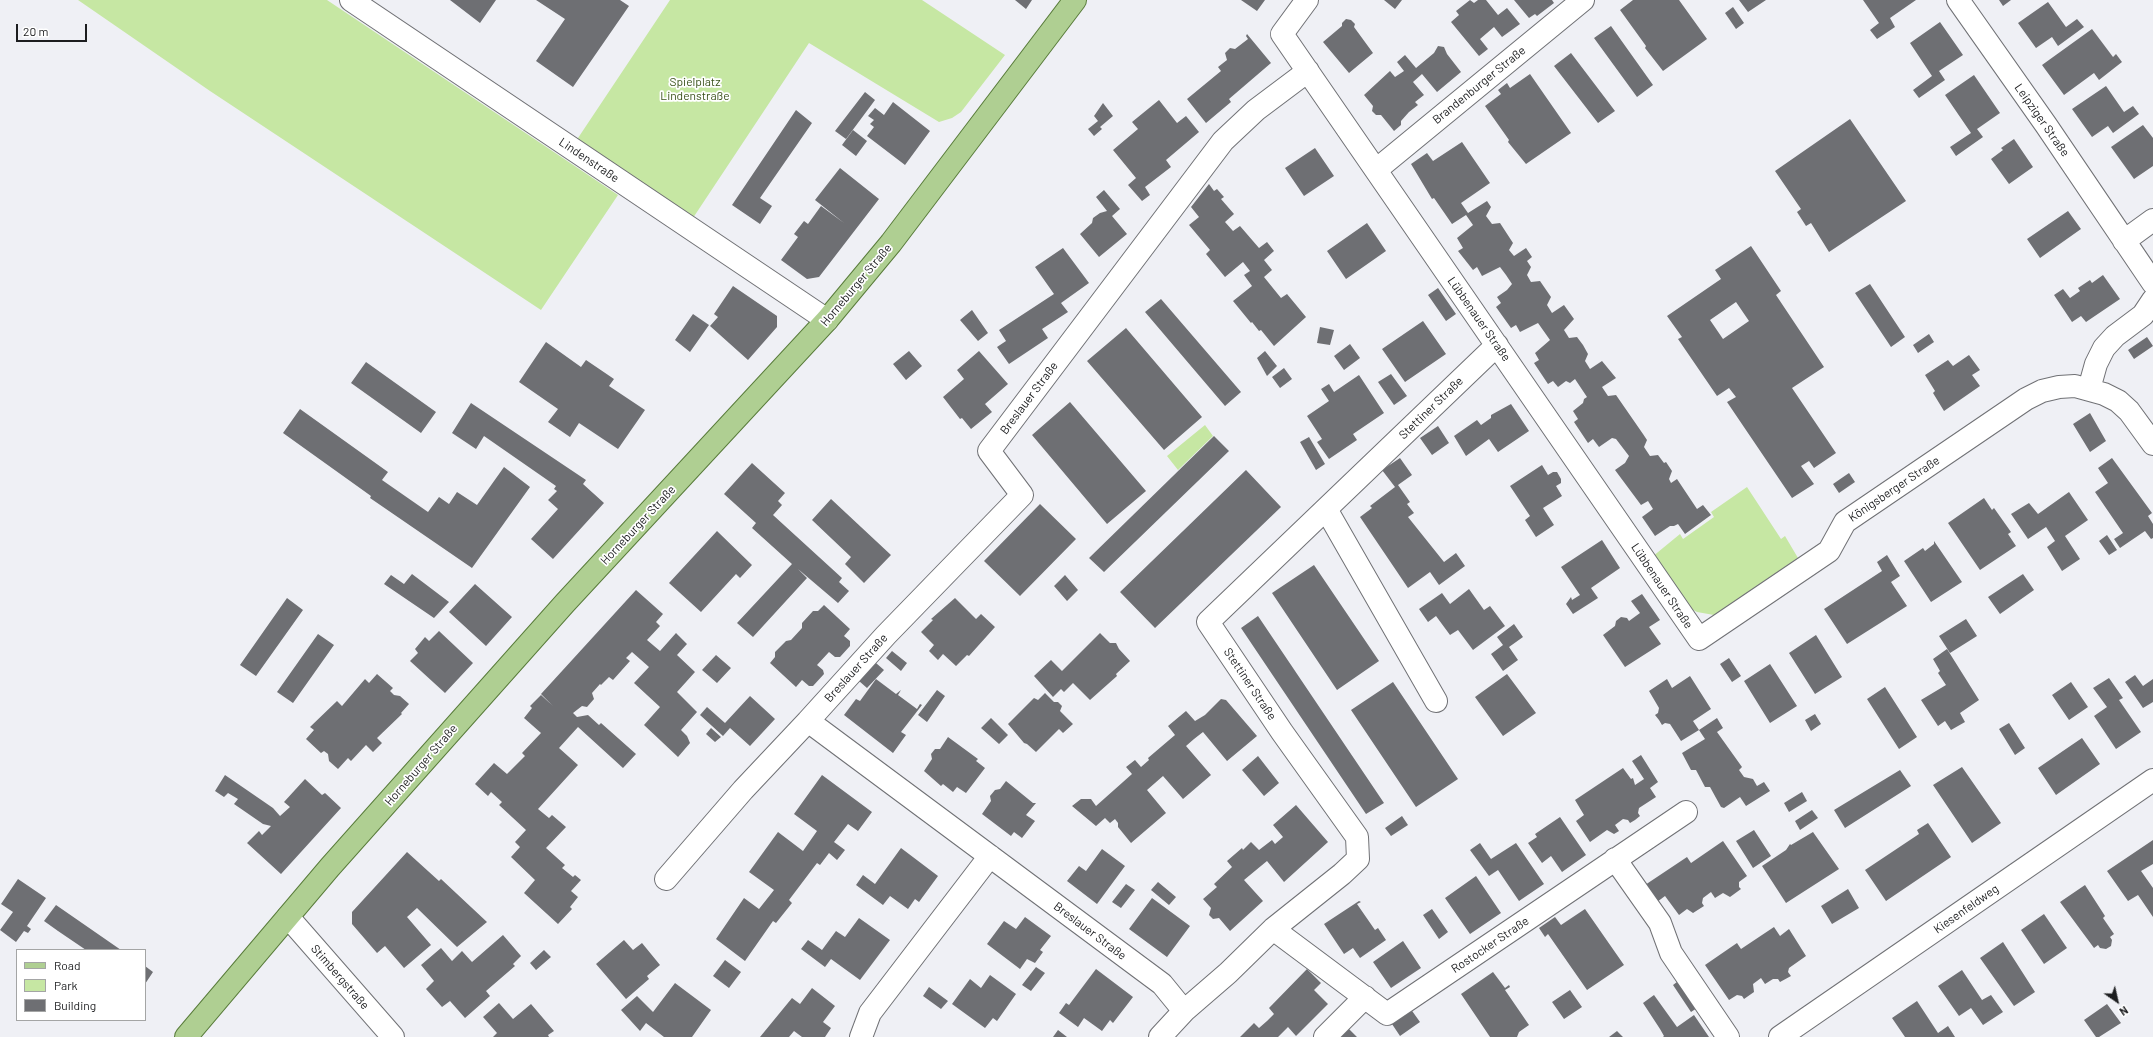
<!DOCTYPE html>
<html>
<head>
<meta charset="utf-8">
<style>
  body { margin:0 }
  #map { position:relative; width:2153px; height:1037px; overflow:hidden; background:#eff0f5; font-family:Barlow,sans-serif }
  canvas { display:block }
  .legend { position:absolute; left:16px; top:949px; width:130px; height:72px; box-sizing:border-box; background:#fff; border:1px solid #a4a5a5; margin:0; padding:5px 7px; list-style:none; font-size:12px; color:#1c1d1f }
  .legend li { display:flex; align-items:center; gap:8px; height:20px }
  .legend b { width:20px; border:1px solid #a4a5a5 }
  .north { position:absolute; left:2097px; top:981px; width:40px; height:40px; -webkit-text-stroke:3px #fff; paint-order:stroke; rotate:146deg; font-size:11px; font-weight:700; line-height:16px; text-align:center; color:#1c1d1f }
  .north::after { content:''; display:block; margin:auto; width:14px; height:18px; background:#1c1d1f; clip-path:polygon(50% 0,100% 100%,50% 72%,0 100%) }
  .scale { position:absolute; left:16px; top:24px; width:71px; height:18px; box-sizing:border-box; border:2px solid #1c1d1f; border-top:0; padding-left:5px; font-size:12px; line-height:14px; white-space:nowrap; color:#1c1d1f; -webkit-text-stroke:3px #fff; paint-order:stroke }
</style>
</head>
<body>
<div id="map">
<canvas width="2153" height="1037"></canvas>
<ul class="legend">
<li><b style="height:5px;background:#afcf92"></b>Road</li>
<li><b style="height:11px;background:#c6e7a3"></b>Park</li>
<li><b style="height:11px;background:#6e6f73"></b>Building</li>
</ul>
<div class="north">N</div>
<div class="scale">20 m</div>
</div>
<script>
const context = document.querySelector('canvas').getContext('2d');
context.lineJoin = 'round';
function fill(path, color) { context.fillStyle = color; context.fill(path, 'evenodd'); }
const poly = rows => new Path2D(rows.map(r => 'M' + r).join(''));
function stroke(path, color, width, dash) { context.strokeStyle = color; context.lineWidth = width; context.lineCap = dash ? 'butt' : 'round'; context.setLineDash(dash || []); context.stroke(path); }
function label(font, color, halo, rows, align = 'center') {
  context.font = font + ' Barlow,sans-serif'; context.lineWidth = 3.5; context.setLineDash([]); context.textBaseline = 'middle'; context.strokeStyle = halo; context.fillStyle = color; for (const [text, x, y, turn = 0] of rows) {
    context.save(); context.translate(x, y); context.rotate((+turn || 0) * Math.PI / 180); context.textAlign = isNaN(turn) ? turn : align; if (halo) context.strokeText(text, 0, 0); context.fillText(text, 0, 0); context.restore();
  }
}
fill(poly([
  [78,0,327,0,618,195,541,310,210,91],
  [670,0,922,0,1005,55,961,112,952,118,939,122,809,43,691,221,574,144],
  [1205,425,1213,436,1178,470,1167,456],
  [1747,487,1781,539,1785,536,1798,558,1714,615,1697,612,1684,605,1652,557,1680,534,1683,539,1714,517,1711,512]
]), '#c6e7a3');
fill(poly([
  [450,0,496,0,480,23],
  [536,0,620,0,629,6,573,87,536,61,565,19],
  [1015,0,1032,0,1026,9],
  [1241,0,1265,0,1257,11],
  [1384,0,1402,0,1395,9],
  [1470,0,1474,3,1478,0,1486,0,1498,15,1507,8,1520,24,1502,37,1494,27,1480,39,1488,49,1479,56,1451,22,1459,15,1456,11],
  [1514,0,1552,0,1554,3,1537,16,1535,14,1529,18],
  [1633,0,1679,0,1707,39,1663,71,1645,48,1646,46,1620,10],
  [1739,0,1766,0,1748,12],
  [1863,0,1916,0,1890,18,1895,27,1877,39,1870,30,1879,23],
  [1999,0,2011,0,2003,6],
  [2048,2,2066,27,2077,19,2084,27,2058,46,2052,37,2036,48,2018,23],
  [1733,7,1744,23,1736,29,1725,13],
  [1346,19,1351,20,1355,24,1354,27,1373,53,1349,73,1323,42,1342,26,1342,23],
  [1940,22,1963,55,1939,71,1945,80,1919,98,1913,90,1932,76,1910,43],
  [1611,26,1653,85,1637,97,1594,38],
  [2092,29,2113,57,2116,54,2122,62,2099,80,2094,73,2064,95,2042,65],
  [1247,34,1271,63,1229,99,1231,102,1206,123,1187,99,1221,71,1218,67,1227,60,1225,53,1230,48,1235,49,1248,39,1246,36],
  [1438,46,1444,47,1447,54,1461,72,1437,92,1422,74,1413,82,1424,95,1415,102,1418,105,1409,112,1401,121,1401,125,1394,131,1381,115,1376,115,1372,111,1373,106,1364,95,1390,71,1395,77,1404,71,1397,62,1405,55,1416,68,1434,53],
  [1571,53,1615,111,1598,123,1554,66],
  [1530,74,1571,133,1526,164,1508,142,1509,140,1485,106,1501,94,1498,90,1507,83,1510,88],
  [1974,75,2000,113,1977,129,1983,137,1956,156,1950,147,1971,133,1945,95],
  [2106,86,2124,112,2133,106,2139,114,2113,133,2108,126,2092,137,2072,109],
  [865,92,875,100,846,139,835,131],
  [1159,100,1177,123,1186,116,1199,132,1166,160,1171,167,1145,187,1150,195,1142,201,1128,185,1136,178,1113,150,1138,129,1132,122],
  [893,102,930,131,905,165,867,136,874,127,870,124,874,120,868,116,875,108,884,115],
  [1103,103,1113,116,1100,127,1102,129,1094,136,1088,129,1098,121,1094,116],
  [796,110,812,123,760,198,772,206,760,224,732,205],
  [1850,119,1906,201,1829,252,1811,223,1806,226,1797,212,1801,209,1775,171],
  [2143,125,2153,138,2153,166,2134,179,2111,147],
  [853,130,867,141,856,156,842,145],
  [2014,139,2033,167,2009,184,1991,159,2003,150,2001,148],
  [1462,142,1490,183,1461,203,1468,213,1487,201,1491,207,1486,216,1492,224,1500,223,1513,243,1509,250,1514,256,1526,248,1532,257,1527,261,1531,267,1527,275,1531,282,1540,281,1551,297,1547,305,1552,313,1564,305,1574,319,1564,330,1569,338,1577,337,1583,345,1588,354,1585,361,1590,369,1602,361,1616,378,1602,387,1608,396,1616,395,1643,434,1647,440,1644,447,1650,456,1658,455,1664,463,1666,462,1672,471,1669,479,1671,483,1677,479,1697,509,1703,505,1711,515,1685,534,1678,524,1674,526,1670,526,1655,536,1642,517,1653,509,1648,501,1641,505,1615,470,1625,463,1629,456,1616,439,1612,438,1599,447,1593,439,1588,443,1574,422,1578,419,1573,411,1583,403,1584,399,1587,397,1575,379,1570,383,1566,381,1558,387,1553,381,1548,384,1534,363,1539,360,1535,353,1550,340,1538,323,1520,332,1516,325,1511,328,1496,307,1501,303,1497,297,1507,290,1512,284,1506,275,1500,267,1482,276,1477,267,1473,270,1458,251,1463,248,1457,238,1473,225,1466,215,1452,224,1434,198,1432,199,1411,164,1427,153,1433,161],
  [1315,148,1334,176,1304,196,1285,168],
  [840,168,879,199,819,277,807,279,781,260,798,237,794,234,804,221,808,224,821,206,844,223,815,200],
  [1209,184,1214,191,1217,189,1224,197,1221,199,1234,214,1225,222,1233,231,1240,226,1259,248,1267,242,1274,251,1264,260,1272,270,1264,277,1281,298,1287,294,1306,317,1274,346,1261,330,1259,331,1252,322,1251,323,1233,301,1252,286,1244,275,1250,271,1243,262,1225,277,1206,254,1210,250,1189,225,1199,217,1191,207],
  [1104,190,1120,209,1112,216,1127,234,1099,257,1080,234,1092,223,1093,218,1100,213,1107,211,1096,197],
  [2068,211,2081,229,2040,258,2027,239],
  [1367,223,1386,251,1346,279,1327,251],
  [1751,246,1781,291,1776,295,1824,367,1792,388,1836,453,1814,468,1809,461,1801,466,1814,484,1792,498,1727,402,1736,397,1729,388,1717,396,1678,339,1682,337,1667,316,1721,279,1715,270],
  [1736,302,1749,321,1723,339,1710,320],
  [1063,248,1089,283,1061,303,1068,312,1042,329,1048,338,1009,364,997,347,1006,341,999,330,1054,294,1035,267],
  [2103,275,2120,299,2086,322,2081,316,2072,322,2054,295,2063,289,2070,298,2080,291,2078,288,2090,280,2092,283],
  [1870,284,1905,337,1891,347,1855,293],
  [733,286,777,316,777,327,748,360,710,326,718,317,714,314],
  [1438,288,1456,314,1446,321,1428,295],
  [1161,299,1241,392,1225,406,1145,312],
  [972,310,988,333,978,341,960,320],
  [693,314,709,325,690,352,675,340],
  [1423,321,1446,354,1405,382,1382,349],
  [1320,327,1334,330,1330,345,1317,343],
  [1126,328,1202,417,1164,450,1087,361],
  [1929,334,1934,342,1918,353,1913,345],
  [2147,337,2153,346,2134,359,2128,350],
  [546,342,581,367,586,360,614,379,609,386,645,410,618,449,579,423,570,437,548,422,558,409,519,382],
  [1350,344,1360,358,1344,370,1334,356],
  [909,351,922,366,906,380,893,364],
  [979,351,1008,384,985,404,992,412,971,429,962,418,960,419,943,397,964,379,957,370],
  [1265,351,1277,366,1267,376,1257,358],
  [1969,355,1980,370,1972,375,1980,386,1944,411,1933,393,1935,391,1925,375,1948,360,1953,366],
  [366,362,436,412,421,433,351,383],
  [1284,368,1292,379,1280,388,1272,377],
  [1391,374,1407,396,1394,405,1378,382],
  [1359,375,1384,413,1353,434,1357,440,1329,459,1317,442,1322,439,1307,416,1329,401,1321,389,1329,384,1334,392],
  [1070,402,1146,491,1107,524,1032,435],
  [471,403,586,480,583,484,604,503,553,559,531,539,558,509,548,500,557,491,554,489,556,486,484,436,476,449,452,433],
  [1511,404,1529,431,1498,452,1489,439,1466,456,1454,436,1477,420,1481,425,1491,418,1491,415],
  [300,409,388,472,382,480,428,512,439,497,449,504,457,492,477,505,504,467,530,487,472,568,370,498,371,496,283,433],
  [2090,413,2106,441,2090,452,2073,424],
  [1438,426,1449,443,1432,455,1420,438],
  [1214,436,1229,451,1104,572,1089,558],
  [1309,437,1325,464,1316,470,1300,442],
  [1400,458,1412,475,1398,485,1410,502,1407,504,1414,513,1408,517,1444,562,1456,553,1465,566,1439,585,1430,572,1408,588,1360,517,1372,508,1370,506,1395,487,1382,470],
  [2112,458,2152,513,2148,516,2153,524,2153,538,2151,539,2145,531,2120,548,2114,539,2123,533,2095,492,2108,483,2098,468],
  [752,463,785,493,778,501,782,505,773,515,842,578,839,582,849,591,838,603,798,569,807,578,753,637,737,623,792,564,752,528,756,523,724,494],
  [1542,465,1548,475,1553,472,1557,472,1561,479,1561,483,1556,486,1562,496,1543,508,1554,525,1536,537,1525,520,1530,516,1510,486],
  [1246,470,1281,507,1155,628,1120,592],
  [1849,473,1855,482,1839,493,1833,484],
  [2069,492,2088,520,2065,536,2080,559,2062,571,2047,547,2055,541,2046,527,2028,539,2011,514,2029,503,2038,514],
  [1984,498,1992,510,1994,508,2011,532,2008,534,2016,546,1980,570,1948,523],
  [831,499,891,555,864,583,845,564,851,557,812,520],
  [1040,504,1076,539,1020,596,984,561],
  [717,531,752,565,740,578,736,574,701,612,669,583],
  [2107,535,2117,550,2109,555,2099,541],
  [1602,540,1620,568,1591,588,1598,598,1573,614,1566,604,1571,597,1572,600,1580,595,1561,567],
  [1934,541,1962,582,1931,602,1904,561,1923,548,1925,551,1934,544],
  [1887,555,1900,576,1891,582,1907,606,1847,644,1824,609,1882,571,1877,562],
  [1314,565,1379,661,1337,690,1272,593],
  [412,574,449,602,434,618,384,584,391,575,404,584],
  [2023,574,2034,590,2000,614,1988,597],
  [1065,575,1078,590,1067,601,1054,586],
  [475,584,512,617,486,646,449,612],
  [1469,589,1484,610,1490,606,1505,626,1473,650,1458,630,1450,635,1436,616,1428,622,1419,609,1442,593,1450,604],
  [636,590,663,614,656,622,660,626,647,640,660,651,676,633,687,644,677,655,695,672,677,692,697,712,681,730,687,736,690,743,678,757,644,725,660,707,634,683,649,667,632,652,626,658,630,661,613,680,609,677,601,685,600,684,592,693,594,699,587,707,582,706,573,713,577,717,588,715,599,725,601,723,636,754,623,768,578,727,559,748,578,765,538,809,549,818,552,815,566,827,546,848,565,865,562,868,573,877,575,875,581,880,571,891,578,897,570,907,572,909,558,924,524,893,535,880,511,857,520,847,515,842,526,830,499,805,502,802,491,792,488,796,475,784,494,763,507,774,525,756,522,753,541,733,524,718,532,708,530,706,541,695,553,706,541,694],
  [1642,594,1660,620,1649,627,1661,644,1625,667,1603,635,1615,626,1616,621,1621,617,1627,618,1629,621,1640,613,1631,601],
  [287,598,303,610,256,676,240,665],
  [955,598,976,619,981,614,995,627,969,656,967,655,956,666,943,654,938,660,929,651,934,645,921,632,933,620,931,619],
  [824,605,850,629,844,636,850,641,850,646,840,657,835,657,829,652,817,665,823,670,824,674,813,686,809,686,802,680,796,687,770,663,775,657,775,652,786,641,791,640,802,628,802,623,813,611,818,611],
  [1258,616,1384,803,1366,814,1241,628],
  [1966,619,1977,636,1950,653,1939,636],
  [1514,624,1523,637,1509,647,1518,660,1503,671,1491,654,1503,645,1497,637],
  [439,631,473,663,445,693,410,661,418,653,415,649,425,637,429,641],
  [1100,633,1110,643,1116,643,1119,649,1130,661,1116,674,1117,676,1090,700,1073,683,1064,692,1061,689,1053,697,1034,676,1051,660,1062,671],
  [318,634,334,645,293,703,277,692],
  [1816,635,1842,677,1815,694,1789,653],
  [1947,649,1979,700,1960,713,1965,722,1951,730,1945,721,1938,726,1921,700,1946,685,1938,673,1940,671,1933,659],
  [892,651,907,663,901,671,886,658],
  [716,655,731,668,717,683,702,670],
  [1729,658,1741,676,1732,682,1720,664],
  [876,663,884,670,867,688,859,681],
  [1770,664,1797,706,1770,723,1744,681],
  [377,674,393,688,390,691,394,695,400,696,409,704,401,713,402,714,377,738,382,743,373,752,366,745,351,761,348,758,338,769,329,761,328,754,324,751,321,753,306,739,314,730,310,727,337,701,342,706,365,679,369,683],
  [1507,674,1536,713,1503,736,1475,697],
  [2135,675,2143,686,2153,679,2153,702,2143,708,2125,682],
  [1690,676,1711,709,1693,721,1699,730,1681,741,1670,724,1665,723,1662,725,1659,720,1655,715,1658,713,1659,708,1649,691,1667,679,1672,688],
  [2109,678,2123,698,2119,700,2141,732,2116,749,2094,716,2107,707,2093,688],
  [876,679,896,694,901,690,898,695,917,709,920,704,922,705,901,732,906,735,893,753,844,715,856,699,860,701],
  [1393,682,1458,779,1416,807,1351,710],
  [2071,682,2088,707,2069,720,2052,695],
  [1885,687,1917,737,1899,749,1867,699],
  [937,690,945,696,927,722,918,715],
  [1045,693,1054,702,1058,702,1062,706,1060,711,1073,724,1063,733,1059,729,1036,752,1027,744,1024,743,1008,724,1034,698,1038,700],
  [750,696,775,719,750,746,730,728,723,736,700,715,707,707,725,723],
  [1221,699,1226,700,1257,736,1227,761,1203,732,1194,739,1186,746,1211,775,1183,799,1163,776,1147,790,1166,813,1131,843,1118,827,1118,823,1115,819,1110,823,1105,818,1096,826,1072,806,1081,799,1091,799,1096,806,1132,774,1126,767,1135,760,1141,767,1149,760,1148,758,1175,735,1168,726,1186,711,1195,721,1205,715],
  [1815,714,1821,724,1811,731,1805,720],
  [991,718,1008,735,999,744,981,728],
  [1717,718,1723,728,1717,732,1742,767,1739,770,1744,777,1753,779,1757,786,1764,782,1770,791,1746,806,1740,797,1724,808,1721,807,1710,787,1705,787,1696,770,1691,770,1682,753,1705,739,1699,730],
  [2009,723,2025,748,2015,755,1999,729],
  [711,728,721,737,715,742,706,734],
  [948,737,978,759,976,761,985,768,966,793,957,787,953,792,943,784,941,786,924,771,932,759,931,754,935,749,940,749],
  [2082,738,2100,764,2056,795,2038,768],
  [1641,755,1658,782,1650,788,1632,761],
  [1258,756,1279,783,1264,796,1242,770],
  [1962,767,2001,823,1972,843,1933,785],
  [1623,768,1631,779,1633,778,1635,785,1644,779,1656,797,1639,808,1638,813,1640,816,1635,820,1630,823,1628,820,1623,819,1615,825,1619,831,1614,834,1607,830,1590,842,1576,821,1584,815,1575,800],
  [1900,770,1911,786,1845,828,1834,810],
  [225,775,273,808,280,816,290,807,284,802,305,779,322,795,325,793,341,808,281,874,247,843,259,831,262,835,271,826,263,824,234,804,238,799,228,793,224,797,215,791],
  [822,775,872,812,858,831,848,824,834,842,845,850,837,860,829,853,820,865,817,863,789,900,792,903,776,923,773,921,745,961,716,939,744,898,759,909,774,890,749,872,778,832,803,851,817,831,794,814],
  [1006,781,1033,803,1036,803,1026,815,1035,821,1022,838,1014,832,1011,836,982,814,991,801,990,796,995,790,1000,789],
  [1802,792,1807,801,1789,812,1784,803],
  [1296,805,1328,842,1284,882,1267,861,1244,880,1263,901,1230,931,1219,918,1213,919,1209,915,1211,908,1203,899,1217,887,1214,884,1232,867,1227,861,1242,848,1243,850,1251,842,1259,850,1272,840,1275,844,1283,837,1273,825],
  [1812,810,1818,818,1800,830,1795,821],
  [1402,816,1408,825,1391,836,1385,828],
  [1560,817,1586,855,1562,872,1551,856,1542,863,1528,843,1537,837,1535,834],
  [1928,823,1951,857,1886,901,1865,870,1919,834,1917,830],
  [1754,830,1771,856,1753,868,1736,841],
  [1813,832,1839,869,1786,903,1762,866,1786,850,1790,844,1791,845],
  [2153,840,2153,864,2141,871,2153,888,2153,917,2138,895,2128,901,2107,871],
  [1723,841,1747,876,1739,882,1739,887,1741,889,1730,897,1723,893,1715,898,1711,892,1703,898,1702,903,1704,906,1693,913,1687,909,1679,915,1665,896,1657,902,1645,885,1687,857,1691,863],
  [1480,843,1491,859,1516,843,1544,884,1519,901,1498,870,1489,876,1470,850],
  [901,848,938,876,919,902,915,899,908,909,890,896,883,905,856,885,863,875,875,884],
  [1102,849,1125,866,1097,904,1067,881,1079,866,1086,871],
  [407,852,439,881,441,879,487,922,457,947,417,908,407,917,431,945,404,968,385,946,377,953,352,924,352,912],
  [1476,876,1501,913,1470,934,1445,898],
  [18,879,46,898,27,926,31,929,28,933,24,931,16,942,0,930,13,912,1,904],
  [1158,882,1176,897,1169,905,1151,890],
  [1126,884,1135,890,1121,908,1112,902],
  [2085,885,2105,916,2103,918,2114,934,2110,937,2112,940,2111,946,2106,949,2100,948,2098,945,2094,948,2060,902],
  [1848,889,1859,908,1832,924,1821,906],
  [1152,898,1190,926,1167,957,1129,929],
  [1359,901,1361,902,1357,904,1375,930,1378,928,1386,940,1360,958,1353,948,1344,954,1324,924],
  [56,905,121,950,86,950,58,931,44,921],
  [1432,909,1448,932,1439,939,1423,915],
  [1585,909,1624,965,1587,990,1548,934,1545,937,1539,928,1555,917,1561,925],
  [2044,914,2067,948,2044,964,2021,930],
  [1025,917,1051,936,1040,950,1043,952,1035,963,1027,959,1020,969,987,944,1004,921,1016,929],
  [859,918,890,940,860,980,831,959,825,967,801,949,808,940,822,950,836,931,845,937],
  [1774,927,1780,936,1789,929,1806,956,1789,968,1788,972,1791,976,1780,982,1778,979,1773,979,1765,984,1761,978,1753,984,1754,992,1744,999,1742,996,1737,995,1729,1000,1705,965,1737,943,1741,949],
  [503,935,521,956,513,964,515,966,486,991,490,996,465,1018,450,1001,442,1007,426,989,434,981,421,965,441,948,452,961,462,951,472,962],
  [624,940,633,950,642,943,660,965,647,976,649,979,626,999,596,964],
  [1403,941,1421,968,1391,988,1373,962],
  [2003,942,2035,992,2014,1006,1980,958],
  [544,950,551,957,536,970,530,963],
  [725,960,741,972,729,988,713,976],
  [145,966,153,972,145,984],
  [1036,967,1045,973,1031,991,1022,985],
  [1096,969,1133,997,1113,1023,1110,1020,1102,1031,1084,1018,1078,1027,1059,1013,1066,1003,1069,1005],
  [1307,969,1321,983,1314,990,1328,1004,1296,1036,1288,1027,1278,1037,1240,1037,1254,1023,1259,1028,1267,1021,1274,1014,1269,1008],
  [1962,970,1982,1000,1991,995,2003,1012,1983,1025,1971,1008,1959,1016,1938,986],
  [1493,972,1505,988,1509,985,1510,987,1505,990,1529,1025,1519,1032,1517,1037,1490,1037,1461,994],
  [990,975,1016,994,997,1021,993,1018,985,1028,952,1004,970,979,981,988],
  [1681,979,1700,1006,1691,1012,1673,985],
  [675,983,711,1010,692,1037,664,1037,646,1023,640,1031,621,1010,637,996,653,1012],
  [929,987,948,1001,941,1009,923,996],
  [812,988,835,1006,823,1022,831,1028,825,1037,802,1037,794,1031,789,1037,760,1037,792,998,800,1004],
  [1570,990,1582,1007,1564,1019,1552,1002],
  [1654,995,1677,1027,1694,1015,1709,1037,1663,1037,1664,1036,1660,1029,1643,1003],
  [1917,1001,1938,1033,1948,1026,1955,1037,1905,1037,1892,1018],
  [499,1003,513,1019,531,1004,554,1031,548,1035,549,1037,493,1037,497,1033,483,1017],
  [2107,1004,2121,1023,2099,1037,2096,1037,2084,1020],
  [1410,1008,1420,1022,1400,1036,1390,1021],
  [1348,1028,1357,1037,1340,1037],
  [1058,1030,1067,1037,1053,1037],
  [1617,1031,1623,1037,1609,1037]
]), '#6e6f73');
const minor = poly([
  [351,0,827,320],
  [1307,0,1282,34,1699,639,1829,551,1845,522,2026,399,2042,391,2059,387,2075,386,2104,394,2118,401,2129,411,2153,444],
  [1958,0,2046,125,2153,283],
  [1376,170,1583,0],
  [2124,241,2153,220],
  [2089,389,2096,364,2104,348,2115,336,2143,315,2153,300],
  [1326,509,1436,701],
  [1615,859,1660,923,1671,953,1728,1037],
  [666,879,743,790,808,721],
  [288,917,393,1037],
  [1273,929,1387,1014,1686,812],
  [1184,1011,1162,984,808,721,886,635,1022,495,989,451,1223,141,1256,110,1308,71],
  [861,1037,870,1013,990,856],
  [1160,1037,1184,1011,1228,973,1273,929,1342,874,1358,859,1357,837,1282,732,1208,622,1497,345],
  [1325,1037,1365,997],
  [1780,1037,2153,780]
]);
const major = poly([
  [186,1037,330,867,565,603,827,320,891,243,1075,0]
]);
stroke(minor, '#707175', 24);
stroke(major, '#597c3b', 24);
stroke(minor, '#fff', 22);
stroke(major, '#afcf92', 22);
label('12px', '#39511a', '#fff', [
  ["Spielplatz",695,82],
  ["Lindenstraße",695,96]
]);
label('12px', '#1c1d1f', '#fff', [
  ["Brandenburger Straße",1479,85,-39],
  ["Leipziger Straße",2042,120,55],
  ["Lindenstraße",589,160,34],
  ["Horneburger Straße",856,285,-50],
  ["Lübbenauer Straße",1479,319,55],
  ["Breslauer Straße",1029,398,-53],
  ["Stettiner Straße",1431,408,-44],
  ["Königsberger Straße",1894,489,-34],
  ["Horneburger Straße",638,525,-47],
  ["Lübbenauer Straße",1662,586,56],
  ["Breslauer Straße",856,668,-48],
  ["Stettiner Straße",1250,684,56],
  ["Horneburger Straße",421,765,-49],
  ["Kiesenfeldweg",1966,909,-35],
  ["Breslauer Straße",1090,931,37],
  ["Rostocker Straße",1490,945,-34],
  ["Stimbergstraße",340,977,49]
]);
</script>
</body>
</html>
